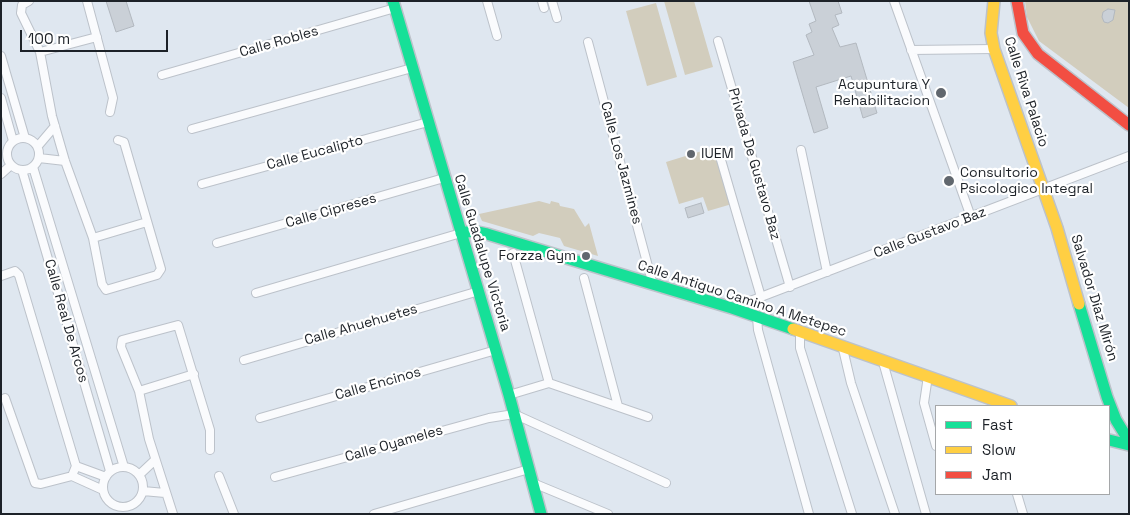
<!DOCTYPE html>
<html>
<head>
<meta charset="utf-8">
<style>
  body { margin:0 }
  #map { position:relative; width:1130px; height:515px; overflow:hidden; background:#dfe7f0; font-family:"Space Grotesk",sans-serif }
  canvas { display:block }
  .frame { position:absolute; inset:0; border:2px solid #1d2228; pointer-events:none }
  .legend { position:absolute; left:935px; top:405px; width:175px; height:90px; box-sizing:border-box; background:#fff; border:1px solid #a5a7a9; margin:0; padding:6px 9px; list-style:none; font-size:15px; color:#1d2228 }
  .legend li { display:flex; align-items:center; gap:10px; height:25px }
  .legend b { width:25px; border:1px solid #a5a7a9 }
  .scale { position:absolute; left:20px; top:30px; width:148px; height:22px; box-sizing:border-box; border:2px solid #1d2228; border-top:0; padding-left:6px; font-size:15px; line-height:18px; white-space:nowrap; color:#1d2228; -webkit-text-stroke:4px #fff; paint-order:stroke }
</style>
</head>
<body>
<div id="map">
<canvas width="1130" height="515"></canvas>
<div class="frame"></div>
<ul class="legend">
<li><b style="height:6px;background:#16e098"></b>Fast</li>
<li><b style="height:6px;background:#ffcf43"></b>Slow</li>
<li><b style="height:6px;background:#f24e42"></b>Jam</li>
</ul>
<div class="scale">100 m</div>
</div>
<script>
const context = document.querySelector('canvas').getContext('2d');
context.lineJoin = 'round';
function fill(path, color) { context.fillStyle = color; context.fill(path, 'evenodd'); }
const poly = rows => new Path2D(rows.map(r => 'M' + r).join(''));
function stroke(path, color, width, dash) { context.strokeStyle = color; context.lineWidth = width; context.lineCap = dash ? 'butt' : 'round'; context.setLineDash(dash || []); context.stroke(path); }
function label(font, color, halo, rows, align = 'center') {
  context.font = font + ' "Space Grotesk",sans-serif'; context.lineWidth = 4.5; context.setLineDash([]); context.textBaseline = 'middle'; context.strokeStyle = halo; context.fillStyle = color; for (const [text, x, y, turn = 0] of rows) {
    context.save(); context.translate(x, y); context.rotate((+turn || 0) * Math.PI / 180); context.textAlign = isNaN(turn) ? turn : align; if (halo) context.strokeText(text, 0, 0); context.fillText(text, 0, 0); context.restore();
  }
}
fill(poly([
  [664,1,694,1,713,67,685,75],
  [1025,1,1129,1,1129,108,1039,41,1027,17],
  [656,3,677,77,647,86,626,11],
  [715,147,732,204,708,211,703,197,679,204,666,162],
  [539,201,550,204,551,201,559,203,560,206,574,209,585,227,589,223,598,256,564,246,560,238,539,233,533,236,482,221,479,214]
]), '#d2cdbd');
const building = poly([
  [106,1,126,1,134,26,116,32,106,1],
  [809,1,838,1,842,13,835,15,839,25,832,28,840,47,856,43,877,113,863,118,851,76,816,87,828,128,814,133,793,62,814,55,806,35,812,32,809,24,816,21,809,1],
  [1108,9,1115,10,1113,20,1108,23,1104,22,1102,17,1103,12,1108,9],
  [701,203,704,213,688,218,685,208,701,203]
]);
fill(building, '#cad0d7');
stroke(building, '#b2b8bf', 1);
const street = poly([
  [29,1,22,5,21,13,40,52,52,116,65,161,93,238,102,284,106,290,157,275,161,269,124,142,118,140],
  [87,1,113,98,110,112],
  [487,1,497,36],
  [542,1,544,8],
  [552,1,557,18],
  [894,1,971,217],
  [718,41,790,287],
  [588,42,653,285],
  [911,50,994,49],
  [40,52,97,37],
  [1,56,25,138],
  [162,75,395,8],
  [1,98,13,141],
  [192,129,412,68],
  '7 154a16 16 0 1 1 32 0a16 16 0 1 1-32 0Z',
  [38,146,55,126],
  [801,150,827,272],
  [719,153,761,297],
  [39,158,65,161],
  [33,167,124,467],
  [22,170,110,471],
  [1,174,11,165],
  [202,184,428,122],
  [93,238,147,222],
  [217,243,444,178],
  [513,253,549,383],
  [1,276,15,271,19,275,76,466,72,476,41,484,35,483,5,398],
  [584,278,618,406],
  [256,293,461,233],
  [732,308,1129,156],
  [757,317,758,330,809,514],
  [800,334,800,348,852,514],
  [843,349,851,383,895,514],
  [244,360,479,291],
  [883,362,926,514],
  [928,376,924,403,936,446],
  [139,391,194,374],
  [509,395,549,383,648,417],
  [260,418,496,350],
  [76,466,106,477],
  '103 487a20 20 0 1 1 40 0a20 20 0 1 1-40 0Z',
  [139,475,155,460],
  [72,476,103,490],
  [219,476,234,514],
  [275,477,489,418,514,414,666,483],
  [533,483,608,514],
  [143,491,165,493],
  [1017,494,1023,514],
  [173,514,149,439,139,391,121,347,122,340,178,325,210,430,210,450],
  [374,514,529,469]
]);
const fast = poly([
  [393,1,509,395,541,514],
  [461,233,473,231,487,234,732,308,793,329],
  [1079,304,1107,397,1116,420,1129,441],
  [1109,440,1129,445]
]);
const slow = poly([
  [994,1,991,33,994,49,1057,228,1079,304],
  [793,329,1011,406]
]);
const jam = poly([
  [1017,1,1023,33,1038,54,1129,125]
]);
stroke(street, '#bcc2ca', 10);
stroke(fast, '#bcc2ca', 14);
stroke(slow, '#bcc2ca', 14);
stroke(jam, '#bcc2ca', 14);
stroke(street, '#fafbfd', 8);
stroke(fast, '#16e098', 11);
stroke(slow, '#ffcf43', 11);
stroke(jam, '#f24e42', 11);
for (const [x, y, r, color] of [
  [941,93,6,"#61676e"],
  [691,154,5,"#61676e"],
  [949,181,6,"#61676e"],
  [586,256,5,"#61676e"]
]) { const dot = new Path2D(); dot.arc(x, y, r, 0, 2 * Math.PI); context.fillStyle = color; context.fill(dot); stroke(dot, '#fff', 2); }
label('14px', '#1d2228', '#fff', [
  ["Calle Robles",279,42,-16],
  ["Calle Riva Palacio",1026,92,72],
  ["Calle Eucalipto",315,153,-15],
  ["Calle Los Jazmines",621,163,75],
  ["Privada De Gustavo Baz",754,164,74],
  ["Calle Cipreses",331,211,-16],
  ["Calle Gustavo Baz",930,233,-21],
  ["Calle Guadalupe Victoria",482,253,73],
  ["Salvador Díaz Mirón",1094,298,73],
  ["Calle Antiguo Camino A Metepec",742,299,18],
  ["Calle Real De Arcos",66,321,74],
  ["Calle Ahuehuetes",361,325,-16],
  ["Calle Encinos",378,384,-16],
  ["Calle Oyameles",394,444,-16]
]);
label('14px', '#1d2228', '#fff', [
  ["Acupuntura Y",930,85],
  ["Rehabilitacion",930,101],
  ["IUEM",701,154,"left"],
  ["Consultorio",960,173,"left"],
  ["Psicologico Integral",960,189,"left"],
  ["Forzza Gym",576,256]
], 'right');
</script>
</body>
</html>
